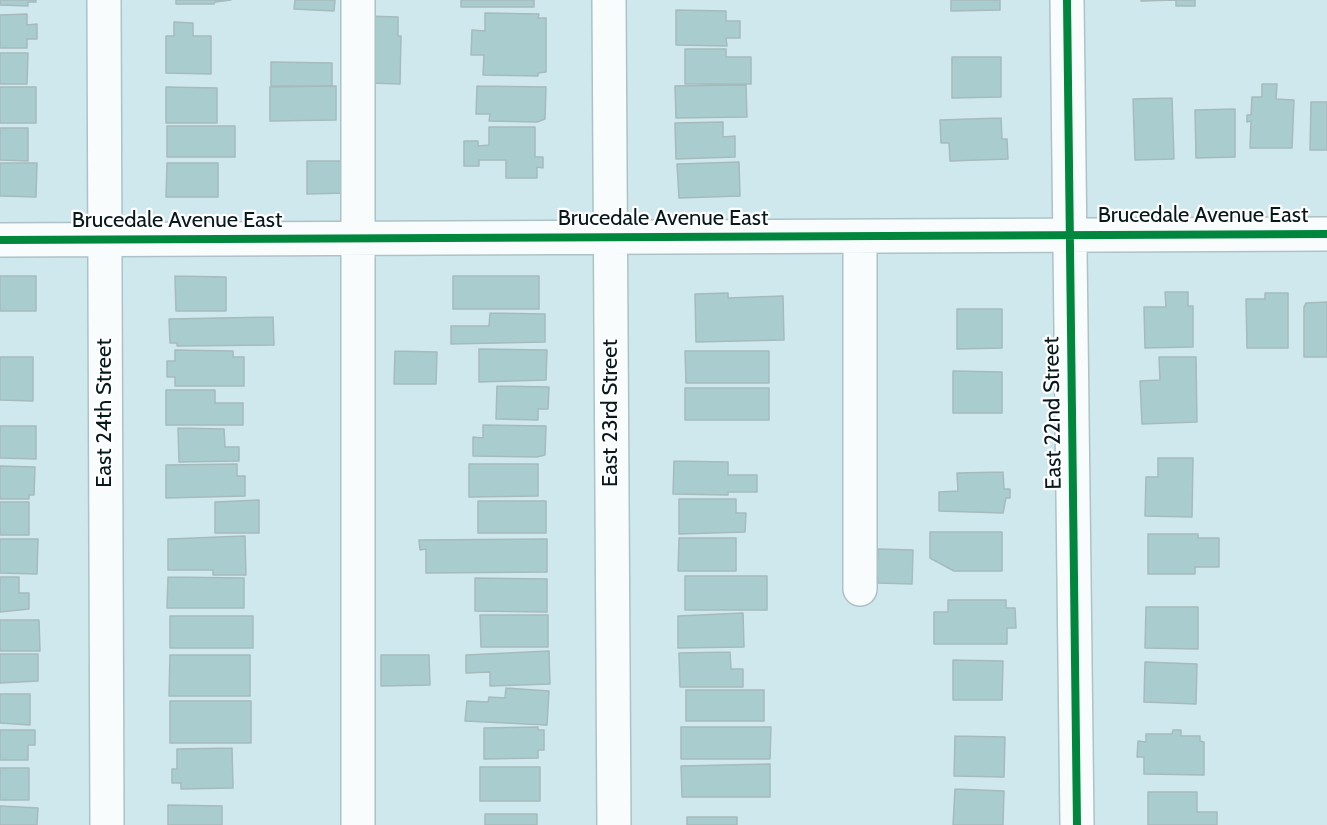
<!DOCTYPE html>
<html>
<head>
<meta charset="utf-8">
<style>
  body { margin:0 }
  canvas { display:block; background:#cfe8ee }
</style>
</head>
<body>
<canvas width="1327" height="825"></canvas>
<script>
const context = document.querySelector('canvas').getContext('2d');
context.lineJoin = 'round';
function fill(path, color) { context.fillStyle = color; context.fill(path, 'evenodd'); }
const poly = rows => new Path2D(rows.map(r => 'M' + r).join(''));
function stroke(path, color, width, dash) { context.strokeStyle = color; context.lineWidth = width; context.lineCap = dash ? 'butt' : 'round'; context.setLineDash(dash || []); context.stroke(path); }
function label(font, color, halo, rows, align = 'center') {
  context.font = font + ' Cabin,sans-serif'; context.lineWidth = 4.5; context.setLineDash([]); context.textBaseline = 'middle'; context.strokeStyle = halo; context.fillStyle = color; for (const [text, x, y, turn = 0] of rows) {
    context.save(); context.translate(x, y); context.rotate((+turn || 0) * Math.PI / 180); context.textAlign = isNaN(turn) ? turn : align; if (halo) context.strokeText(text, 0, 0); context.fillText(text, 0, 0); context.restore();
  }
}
const building = poly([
  [0,0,36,0,36,2,28,2,28,6,0,5,0,0],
  [176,0,231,0,215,2,214,4,176,4,176,0],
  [295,0,335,0,334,11,294,9,295,0],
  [461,0,534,0,534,7,461,7,461,0],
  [951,0,1000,0,1000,10,951,11,951,0],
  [1176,0,1141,1,1141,0,1195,0,1195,6,1176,6,1176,0],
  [676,10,726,11,726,21,740,21,740,38,726,38,727,46,676,45,676,10],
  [485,13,539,14,538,18,546,18,546,72,538,73,538,76,483,75,484,55,471,55,472,30,485,31,485,13],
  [27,14,27,25,37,24,37,39,27,39,27,48,0,48,0,15,27,14],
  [367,16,398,17,398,36,401,36,400,84,370,83,367,16],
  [174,22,193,23,193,36,211,36,211,74,166,73,166,36,174,36,174,22],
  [685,49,726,49,726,57,751,57,751,84,685,84,685,49],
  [0,53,28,53,27,84,0,84,0,53],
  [952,57,1001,57,1001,97,952,98,952,57],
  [271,62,332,63,332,86,271,86,271,62],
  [1262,84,1277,84,1276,99,1294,100,1292,148,1250,148,1251,121,1247,122,1247,115,1251,115,1252,97,1262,97,1262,84],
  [746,85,747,117,676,118,675,86,746,85],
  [336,86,336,120,270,121,270,87,336,86],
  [477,86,546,87,545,119,537,122,489,121,490,114,476,114,477,86],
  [0,87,36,87,36,123,0,123,0,87],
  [166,87,217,88,217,123,166,123,166,87],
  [1172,98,1174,159,1135,160,1133,99,1172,98],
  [1311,102,1327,102,1327,150,1310,150,1311,102],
  [1235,109,1235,157,1196,158,1195,110,1235,109],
  [1001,118,1002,139,1007,139,1008,159,950,161,949,143,941,143,940,120,1001,118],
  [723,122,723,137,735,136,735,157,676,159,675,123,723,122],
  [167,126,235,126,235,157,167,157,167,126],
  [489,127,535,127,535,157,543,157,543,168,537,167,537,178,506,178,506,160,479,160,479,166,464,166,464,141,478,141,478,146,489,145,489,127],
  [0,128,28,128,28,161,0,160,0,128],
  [307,161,347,161,347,193,307,194,307,161],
  [739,162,740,196,679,198,677,164,739,162],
  [0,163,37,163,36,197,0,196,0,163],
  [167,163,218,163,218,197,166,197,167,163],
  [0,276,36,276,36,311,0,311,0,276],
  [175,276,226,277,226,311,176,311,175,276],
  [453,276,539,276,539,309,453,309,453,276],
  [1165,292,1188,292,1188,306,1193,306,1193,347,1145,348,1144,307,1166,307,1165,292],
  [728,293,728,298,783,296,784,340,696,342,695,294,728,293],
  [1265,293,1288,293,1288,348,1247,348,1246,299,1265,299,1265,293],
  [1327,302,1327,357,1304,357,1304,307,1306,303,1327,302],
  [957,309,1002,309,1002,348,957,349,957,309],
  [490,313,545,314,545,342,451,344,451,326,489,326,490,313],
  [273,317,274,345,177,346,177,343,170,343,169,319,273,317],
  [479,349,547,350,546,380,479,382,479,349],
  [175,350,233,351,233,357,244,357,244,386,175,386,175,377,167,377,167,361,175,361,175,350],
  [395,351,437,352,436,384,394,384,395,351],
  [685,351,769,351,769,383,686,383,685,351],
  [0,357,33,357,33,401,0,400,0,357],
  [1159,357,1196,357,1197,422,1142,424,1140,381,1160,380,1159,357],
  [953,371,1002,372,1002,413,953,413,953,371],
  [497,386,549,387,548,409,538,409,538,420,496,419,497,386],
  [685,388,769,388,769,420,685,420,685,388],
  [166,390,215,390,215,403,243,403,243,425,166,425,166,390],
  [483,425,546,426,545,455,537,457,473,456,473,437,483,438,483,425],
  [0,426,36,426,36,459,0,458,0,426],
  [178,428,224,429,225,447,239,447,239,461,179,462,178,428],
  [1158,458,1193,458,1192,517,1145,516,1146,477,1158,477,1158,458],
  [674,461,728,462,728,475,757,475,757,492,728,492,728,495,673,494,674,461],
  [237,464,237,476,245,476,245,496,166,498,166,465,237,464],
  [469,464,538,464,538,496,469,497,469,464],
  [0,466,35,467,34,495,29,495,29,499,0,499,0,466],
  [1003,472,1004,489,1010,489,1010,498,1006,498,1003,513,939,511,939,492,958,491,957,473,1003,472],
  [679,499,736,499,736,513,746,513,745,532,679,534,679,499],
  [259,500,259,533,215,533,215,502,259,500],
  [478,501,546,501,546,533,478,533,478,501],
  [0,502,29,502,29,535,0,535,0,502],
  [930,532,1002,532,1002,571,954,571,930,558,930,532],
  [1148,534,1198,534,1198,538,1219,538,1219,567,1195,567,1195,574,1148,574,1148,534],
  [245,536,246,575,213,575,213,570,168,570,168,539,245,536],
  [679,538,736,538,736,571,678,571,679,538],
  [0,539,38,539,37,574,0,573,0,539],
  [547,539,547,572,426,573,426,549,420,550,419,540,547,539],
  [878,549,913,550,912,584,878,583,878,577,867,577,867,558,878,559,878,549],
  [685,576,767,576,767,610,685,610,685,576],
  [0,577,19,577,19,593,29,593,29,609,0,612,0,577],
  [168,577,244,578,244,608,167,608,168,577],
  [475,578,547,579,547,612,475,611,475,578],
  [948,600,1006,600,1006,608,1015,608,1016,628,1007,628,1007,644,934,644,934,612,948,612,948,600],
  [1146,607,1198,607,1198,649,1145,648,1146,607],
  [743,613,744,647,678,648,678,616,743,613],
  [480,615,548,615,548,647,481,647,480,615],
  [170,616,253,616,253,648,170,648,170,616],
  [0,620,39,620,40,651,0,651,0,620],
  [549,651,550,684,490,686,490,672,466,673,466,655,549,651],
  [730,652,731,669,743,669,743,687,680,687,679,653,730,652],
  [0,654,38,654,38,681,0,683,0,654],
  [170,655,250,655,250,696,169,696,170,655],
  [381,655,429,655,430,685,381,686,381,655],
  [953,660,1003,661,1002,700,953,700,953,660],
  [1145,662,1197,664,1196,704,1144,702,1145,662],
  [506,688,549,691,547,725,465,721,467,701,488,702,489,697,505,698,506,688],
  [686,690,764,690,764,721,686,721,686,690],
  [0,694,30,694,30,725,0,723,0,694],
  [170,701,251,701,251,743,170,743,170,701],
  [538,727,538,730,544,730,544,750,538,750,538,758,484,759,484,728,538,727],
  [681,727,771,727,770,759,681,759,681,727],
  [0,730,35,730,35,745,28,745,28,760,0,760,0,730],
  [1173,730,1181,730,1181,736,1200,736,1200,741,1204,742,1204,775,1144,774,1144,757,1137,757,1138,741,1146,742,1146,734,1172,734,1173,730],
  [955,736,1005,737,1004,777,954,776,955,736],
  [232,748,233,788,181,789,181,783,172,783,172,769,177,769,177,749,232,748],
  [770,764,770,797,682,797,681,766,770,764],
  [480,767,540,767,540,801,480,801,480,767],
  [0,768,29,768,29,800,0,800,0,768],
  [955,789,1004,791,1003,825,953,825,955,789],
  [1148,792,1197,792,1197,812,1217,812,1217,825,1148,825,1148,792],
  [168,805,222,806,222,825,168,825,168,805],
  [0,806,38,808,37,825,0,825,0,806],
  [485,814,537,814,537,825,485,825,485,814],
  [687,817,737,817,737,825,687,825,687,817]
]);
fill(building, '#a9cdce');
stroke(building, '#a6babc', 1.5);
const minor = poly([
  [104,0,107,825],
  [609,0,614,825],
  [1067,0,1077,825],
  [860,237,860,589],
  [0,240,1327,234],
  [358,825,358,0]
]);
stroke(minor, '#adc2c6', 36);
stroke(minor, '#f8fcfc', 33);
stroke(poly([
  [1067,0,1077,825],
  [0,240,1327,234]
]), '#00873e', 8);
label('22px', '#07191d', '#fff', [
  ["Brucedale Avenue East",1203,216],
  ["Brucedale Avenue East",663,219],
  ["Brucedale Avenue East",177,221],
  ["East 24th Street",105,413,-90],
  ["East 23rd Street",611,413,-90],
  ["East 22nd Street",1053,413,-91]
]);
</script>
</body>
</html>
